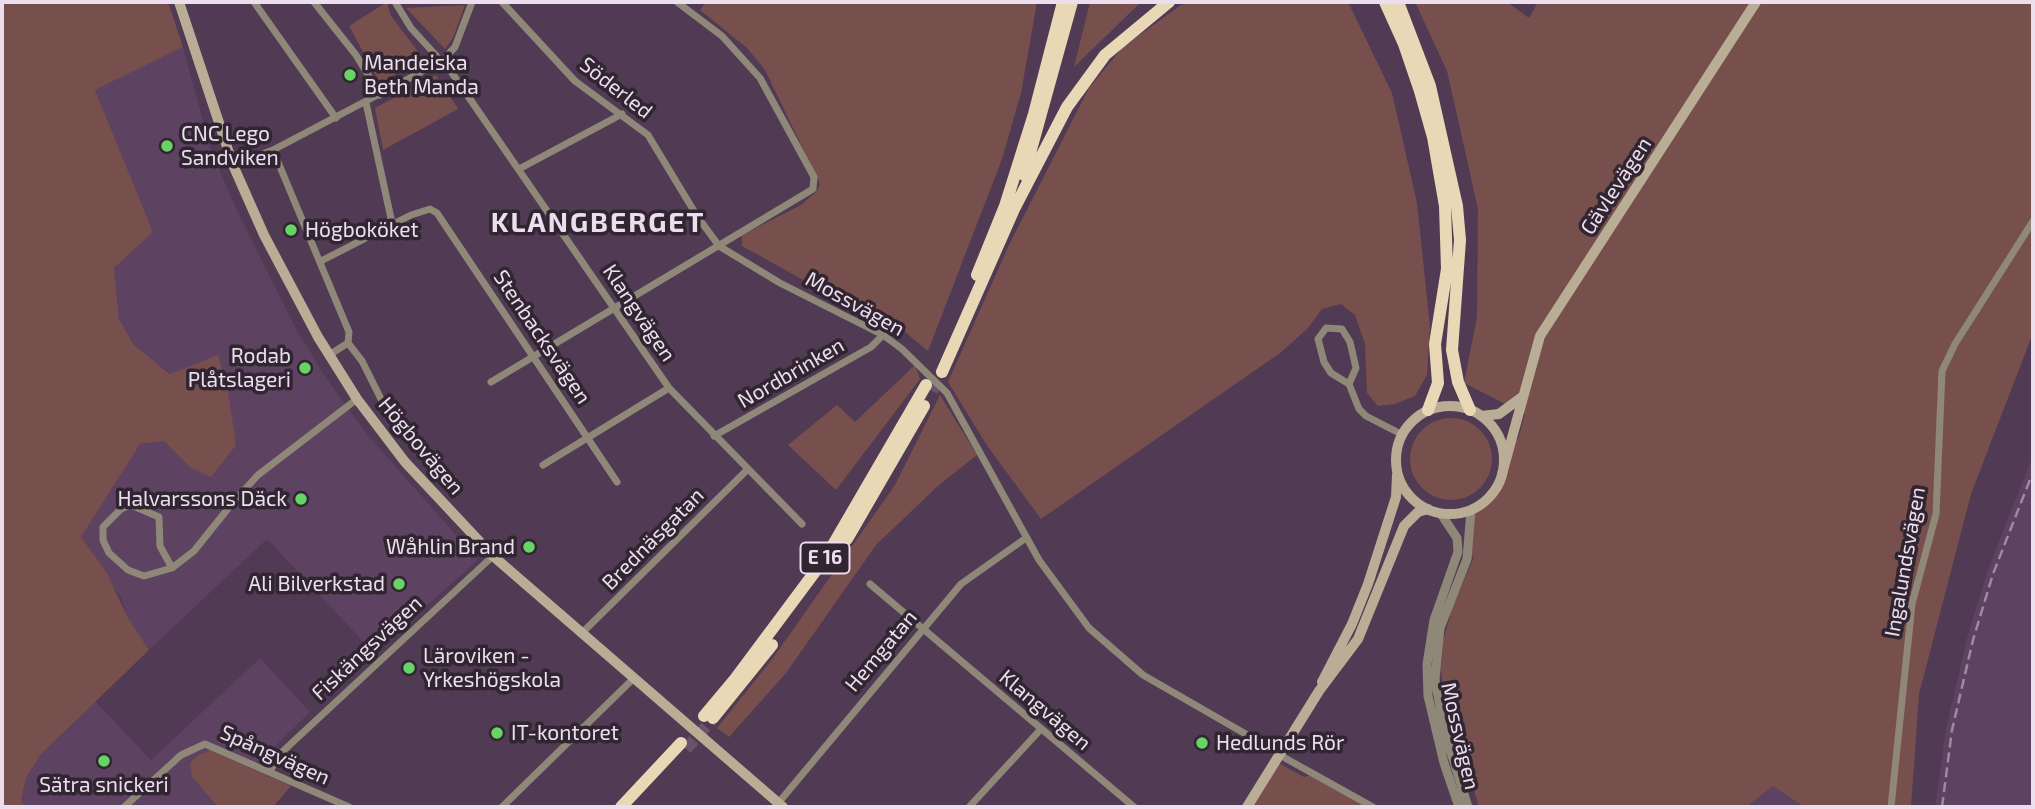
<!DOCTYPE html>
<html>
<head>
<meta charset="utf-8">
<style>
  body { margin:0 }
  #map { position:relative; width:2035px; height:809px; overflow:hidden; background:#513a53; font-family:"Exo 2",sans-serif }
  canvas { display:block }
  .frame { position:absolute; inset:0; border:4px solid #ecdeee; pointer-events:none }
</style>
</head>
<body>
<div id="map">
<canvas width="2035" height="809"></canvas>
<div class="frame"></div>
</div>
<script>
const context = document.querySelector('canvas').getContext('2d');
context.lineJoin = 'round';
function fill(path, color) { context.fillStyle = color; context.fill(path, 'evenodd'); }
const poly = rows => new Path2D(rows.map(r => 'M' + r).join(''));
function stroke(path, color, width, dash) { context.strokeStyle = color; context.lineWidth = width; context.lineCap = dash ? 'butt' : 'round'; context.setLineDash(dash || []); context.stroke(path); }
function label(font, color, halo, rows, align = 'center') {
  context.font = font + ' "Exo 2",sans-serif'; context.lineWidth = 7; context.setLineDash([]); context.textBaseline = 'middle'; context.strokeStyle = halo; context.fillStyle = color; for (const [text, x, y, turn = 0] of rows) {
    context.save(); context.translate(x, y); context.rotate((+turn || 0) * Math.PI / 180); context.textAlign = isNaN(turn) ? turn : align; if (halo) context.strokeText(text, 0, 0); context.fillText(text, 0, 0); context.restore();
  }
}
fill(poly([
  [183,47,210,147,234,204,296,329,324,375,366,433,478,560,374,653,267,539,149,650,127,616,121,598,80,537,140,444,164,441,191,468,236,445,231,421,133,344,119,319,114,268,153,232,95,90],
  [2033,455,2033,807,1935,807,1946,729,1967,638,1987,572],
  [260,658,310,712,252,769,210,750,192,777,218,807,26,807,21,801,26,778,41,754,94,700,151,760],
  [1773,786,1804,807,1746,807]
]), '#5e4261');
fill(poly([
  [2,2,168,2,183,47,95,90,153,232,114,268,119,319,133,344,170,374,218,355,227,385,236,445,211,477,191,468,164,441,140,444,81,537,107,573,127,616,149,650,41,754,26,778,21,801,26,807,2,807],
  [387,2,391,16,423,58,380,83,349,26],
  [706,2,1037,2,1021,93,1002,159,928,351,905,332,890,328,742,246,742,235,801,205,816,192,820,184,765,70,747,48,700,10],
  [1090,2,1141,2,1074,67],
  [1198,2,1348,2,1392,93,1417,203,1430,326,1427,375,1415,396,1395,404,1378,406,1367,393,1365,344,1355,315,1341,304,1322,309,1308,328,1280,353,1041,519,988,447,948,382,1009,245,1089,88,1123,47,1181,5],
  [1415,2,1507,2,1529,18,1538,2,2033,2,2033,333,1971,494,1919,694,1911,807,1804,807,1773,786,1746,807,1479,807,1456,729,1445,705,1441,671,1443,641,1453,606,1474,557,1467,559,1471,510,1495,489,1512,441,1518,439,1525,414,1464,383,1477,317,1478,209,1447,71],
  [465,5,453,38,445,49,406,8],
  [436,75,458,109,383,150,375,108],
  [915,365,920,379,836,490,788,445,837,405,855,422],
  [940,395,977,455,939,485,876,545,786,673,729,737,717,728,773,658,895,485],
  '1410 459a41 41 0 1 1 82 0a41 41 0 1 1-82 0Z',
  [210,750,252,769,291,786,273,807,218,807,192,777,190,763,197,756],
  [1275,761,1304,777,1314,774,1373,807,1247,807]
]), '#77504e');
stroke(poly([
  [932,391,942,372],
  [686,749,711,721]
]), '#68536a', 12, [12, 6]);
stroke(poly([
  [254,2,336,118],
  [314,2,356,55,380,95],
  [395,2,411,28,452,73,669,388,802,524],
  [502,2,575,81,648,135,697,216,719,246,780,283,883,335,902,349,947,393,1039,560,1089,628,1143,675,1270,748],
  [366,103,392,223],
  [273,150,349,332,348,343,329,355],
  [233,165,273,150,442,61,455,47,472,2],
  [519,169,622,114],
  [321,261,411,215,430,209,437,213,617,482],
  [348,343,362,361,383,403,426,457],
  [491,382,813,189,814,177,760,78,722,36,677,2],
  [1349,384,1331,373,1324,362,1318,339,1326,328,1342,329,1350,342,1356,368,1349,384,1359,409,1366,416,1403,435],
  [714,436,871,347,883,335],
  [543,465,669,388],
  [172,568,160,546,159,517,131,505,121,509,103,527,103,540,109,553,128,570,144,576,172,568,194,551,234,501,258,475,357,399],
  [870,584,1134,807],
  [582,633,748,469],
  [1285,758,1373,807],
  [270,771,281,753,493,556],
  [124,807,181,755,205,744,349,807],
  [502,807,634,678],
  [775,807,961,584,1026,538],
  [969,807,1041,729],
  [1891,807,1912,604,1936,514,1942,371,1955,344,2033,221]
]), '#8f8879', 7);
stroke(poly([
  [1441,514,1457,538,1458,552,1434,620,1427,664,1428,696,1444,763,1459,807],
  [1468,807,1445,733,1435,680,1440,628,1467,559,1471,510]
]), '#8f8879', 9);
stroke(poly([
  [179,2,233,165,264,235,318,337,357,399,405,462,493,556,783,807],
  '1396 460a54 54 0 1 1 108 0a54 54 0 1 1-108 0Z',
  [1481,416,1499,414,1522,397],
  [1502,474,1540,336,1756,2],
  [1322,682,1352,624,1368,584,1396,497,1397,475],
  [1247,807,1319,691,1358,639,1404,526,1418,512,1428,509]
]), '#baad96', 10);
stroke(poly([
  [1385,2,1404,44,1420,91,1433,137,1445,206,1447,269,1435,344,1438,383,1428,410],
  [1398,2,1430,86,1457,206,1460,240,1452,350,1458,382,1470,410],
  [1024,175,1072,2],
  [977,275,1005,206,1034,114,1063,2],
  [942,372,1014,209,1067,107,1105,55,1169,2],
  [847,539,924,406],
  [704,716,735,679,826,557,926,385],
  [713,718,772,645],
  [621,807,681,743]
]), '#e9d8b6', 12);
stroke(poly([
  [1942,807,1952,730,1973,640,1993,574,2033,472]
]), '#9d8b9f', 2.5, [10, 5]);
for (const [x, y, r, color] of [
  [350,75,7,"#67d466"],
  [167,146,7,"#67d466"],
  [291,230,7,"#67d466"],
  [305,368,7,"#67d466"],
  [301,499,7,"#67d466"],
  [529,547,7,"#67d466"],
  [399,584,7,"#67d466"],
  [409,668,7,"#67d466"],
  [497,733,7,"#67d466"],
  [1202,743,7,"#67d466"],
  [104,761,7,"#67d466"]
]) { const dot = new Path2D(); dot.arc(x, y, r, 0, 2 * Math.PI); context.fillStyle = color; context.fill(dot); stroke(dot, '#302531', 2.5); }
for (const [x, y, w] of [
  [825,558,49]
]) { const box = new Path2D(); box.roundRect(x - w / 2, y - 15.5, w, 31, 5); context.fillStyle = '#302531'; context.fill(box); stroke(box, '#ecdeee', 2); }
label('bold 19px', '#ecdeee', null, [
  ["E 16",825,558]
]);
label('21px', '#ecdeee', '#302531', [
  ["Mandeiska",364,63],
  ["Beth Manda",364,87],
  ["CNC Lego",181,134],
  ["Sandviken",181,158],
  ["Högboköket",305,230],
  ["Rodab",291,356,"right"],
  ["Plåtslageri",291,380,"right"],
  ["Halvarssons Däck",287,499,"right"],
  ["Wåhlin Brand",515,547,"right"],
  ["Ali Bilverkstad",385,584,"right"],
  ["Läroviken -",423,656],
  ["Yrkeshögskola",423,680],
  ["IT-kontoret",511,733],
  ["Hedlunds Rör",1216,743],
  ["Sätra snickeri",104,785,"center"]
], 'left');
label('21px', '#ecdeee', '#302531', [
  ["Söderled",616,88,38],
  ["Gävlevägen",1616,186,-57],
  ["Mossvägen",855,304,29],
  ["Klangvägen",639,313,56],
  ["Stenbacksvägen",542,337,56],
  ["Nordbrinken",791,373,-30],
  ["Högbovägen",421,446,50],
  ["Brednäsgatan",653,539,-45],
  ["Ingalundsvägen",1905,562,-80],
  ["Fiskängsvägen",367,648,-43],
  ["Hemgatan",881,651,-50],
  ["Klangvägen",1045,710,40],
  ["Mossvägen",1460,736,77],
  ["Spångvägen",275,755,24]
]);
context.letterSpacing = '2px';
label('bold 28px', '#ecdeee', '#302531', [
  ["KLANGBERGET",598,223]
]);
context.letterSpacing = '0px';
</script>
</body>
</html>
